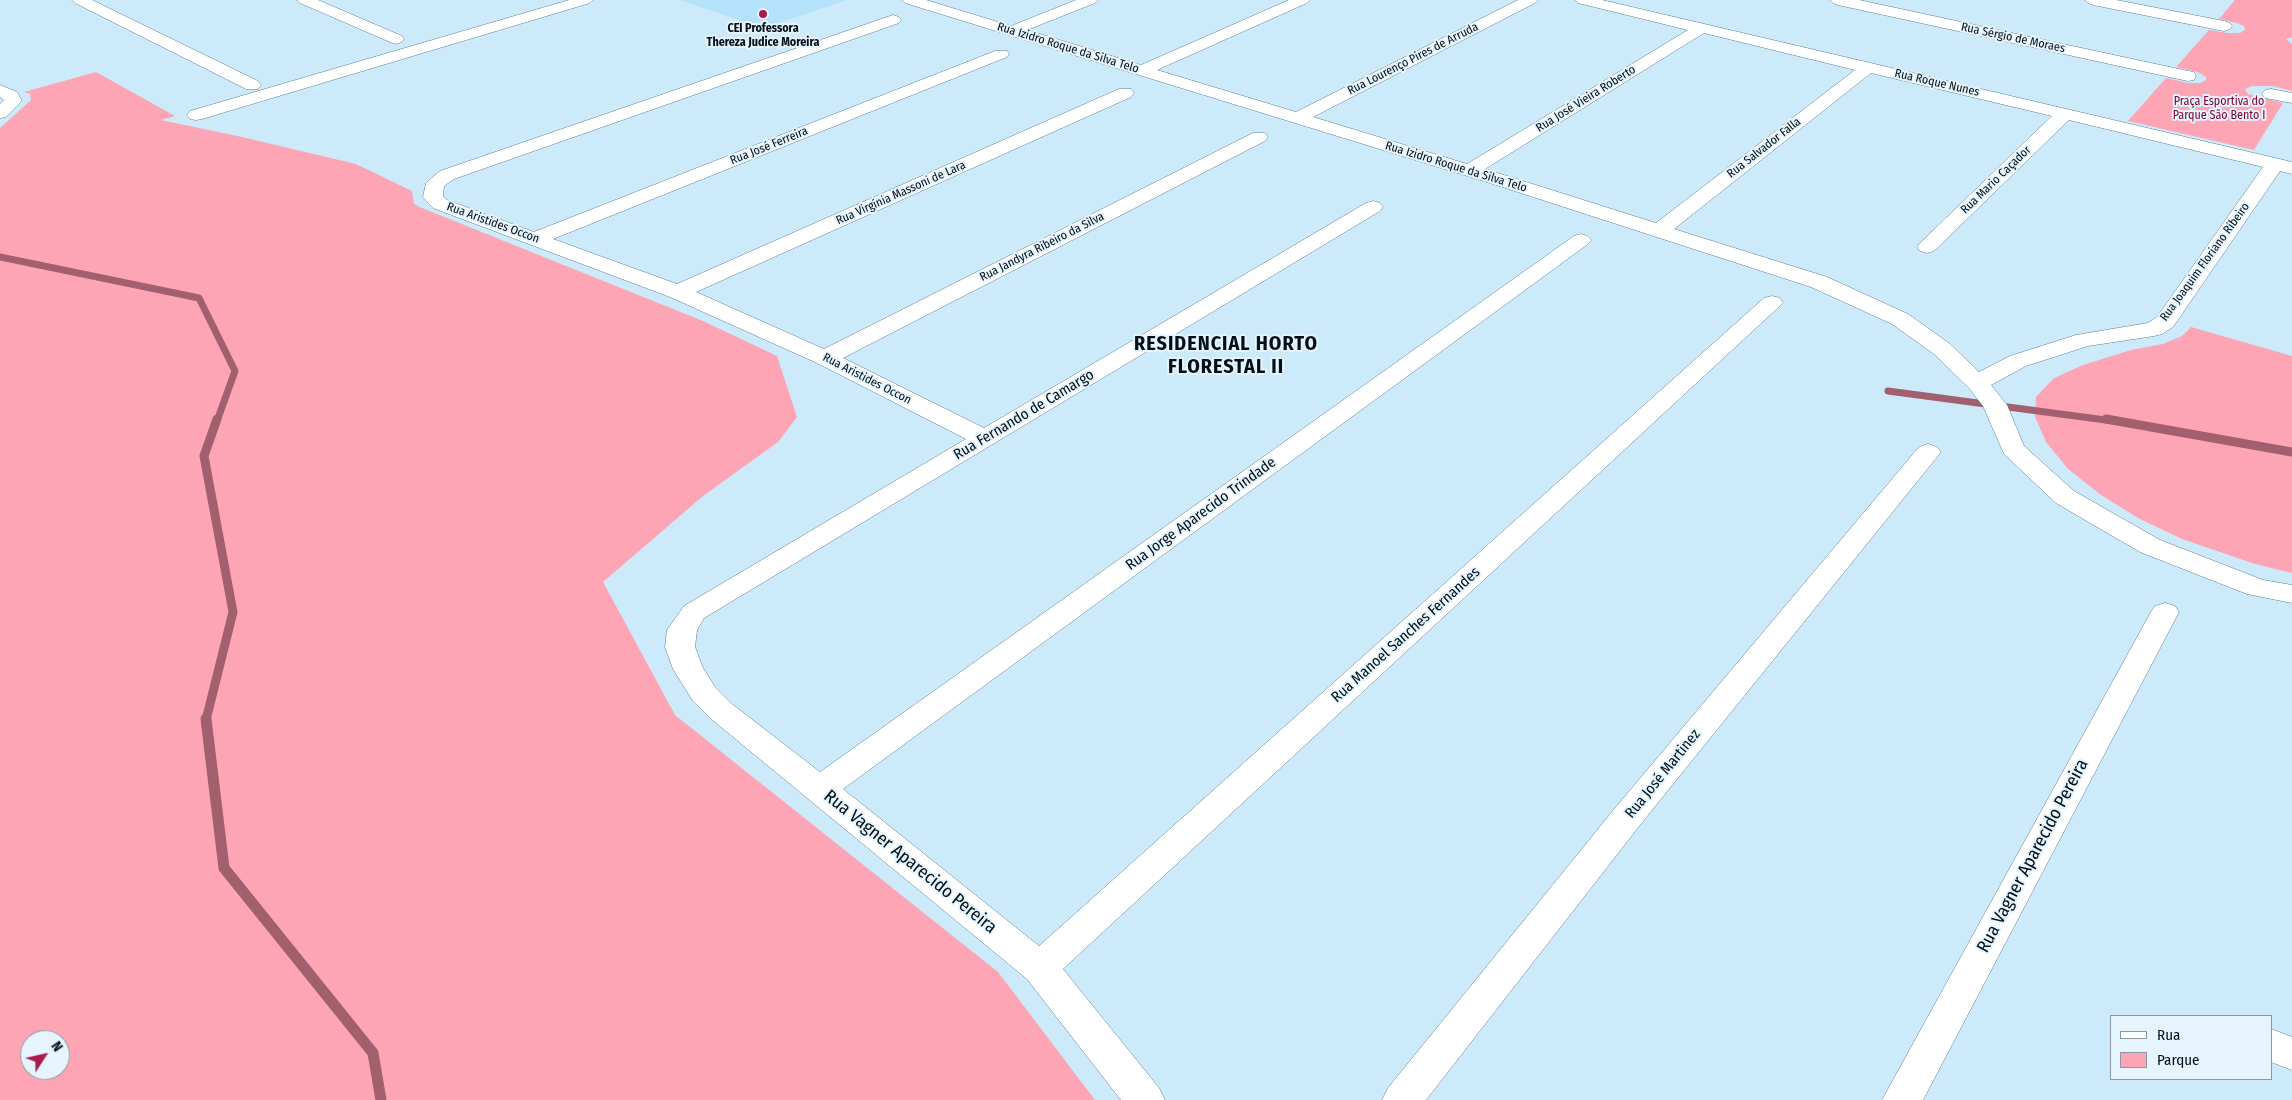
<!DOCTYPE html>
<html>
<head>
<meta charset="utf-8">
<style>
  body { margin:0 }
  #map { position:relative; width:2292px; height:1100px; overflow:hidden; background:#cceafa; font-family:"Fira Sans Condensed",sans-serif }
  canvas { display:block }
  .legend { position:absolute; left:2110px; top:1015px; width:162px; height:65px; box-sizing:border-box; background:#e5f4fd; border:1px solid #8b98a1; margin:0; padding:6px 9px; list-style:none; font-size:15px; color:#030f16 }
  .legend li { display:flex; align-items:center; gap:10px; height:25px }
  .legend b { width:25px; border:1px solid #8b98a1 }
  .north { position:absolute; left:20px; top:1030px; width:50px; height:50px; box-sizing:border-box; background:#e5f4fd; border:1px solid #8b98a1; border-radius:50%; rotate:55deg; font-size:14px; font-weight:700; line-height:20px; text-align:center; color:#030f16 }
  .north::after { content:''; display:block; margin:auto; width:18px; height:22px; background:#ac194c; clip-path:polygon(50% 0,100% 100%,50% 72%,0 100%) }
</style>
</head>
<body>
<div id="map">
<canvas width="2292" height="1100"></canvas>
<ul class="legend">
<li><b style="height:6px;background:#fff"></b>Rua</li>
<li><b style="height:14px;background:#fda5b5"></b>Parque</li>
</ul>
<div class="north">N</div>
</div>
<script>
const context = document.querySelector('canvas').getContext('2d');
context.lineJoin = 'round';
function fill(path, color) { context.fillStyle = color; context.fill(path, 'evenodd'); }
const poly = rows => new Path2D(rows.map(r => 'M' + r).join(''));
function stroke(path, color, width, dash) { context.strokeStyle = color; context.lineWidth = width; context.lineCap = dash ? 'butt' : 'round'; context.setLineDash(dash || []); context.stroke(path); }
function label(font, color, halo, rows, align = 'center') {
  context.font = font + ' "Fira Sans Condensed",sans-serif'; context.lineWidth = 4; context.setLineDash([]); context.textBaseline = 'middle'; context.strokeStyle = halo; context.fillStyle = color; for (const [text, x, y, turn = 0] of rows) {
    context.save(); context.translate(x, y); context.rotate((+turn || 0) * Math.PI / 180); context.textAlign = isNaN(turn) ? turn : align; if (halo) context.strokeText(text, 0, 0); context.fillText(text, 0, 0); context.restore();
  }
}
fill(poly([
  [679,0,847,0,763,28]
]), '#b5e2fb');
fill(poly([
  [2235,0,2292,0,2292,37,2286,39,2292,44,2292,91,2273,86,2253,86,2245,89,2248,94,2283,103,2254,150,2128,121,2166,78,2188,83,2200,83,2206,80,2206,77,2198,72,2176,67,2209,30,2228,33,2240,33,2245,30,2244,26,2237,23,2219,19],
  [96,72,175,116,161,120,242,137,356,164,412,191,414,204,422,208,703,321,777,356,797,417,778,442,703,496,603,582,675,715,998,972,1095,1100,0,1100,0,128,31,100,30,94,24,92],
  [30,1040,60,1040,60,1070,30,1070],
  [2191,327,2292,356,2292,573,2255,564,2182,539,2138,518,2101,495,2068,469,2046,442,2035,417,2036,397,2054,378,2083,365,2131,350,2163,344,2182,336]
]), '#fda5b5');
stroke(poly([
  [0,257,199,298,235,371,217,421],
  [1888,391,2113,421]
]), '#a2606f', 7);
stroke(poly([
  [2106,419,2292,452],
  [206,720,233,612,204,456,217,419]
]), '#a2606f', 9);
stroke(poly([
  [206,719,224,868,373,1053,381,1100]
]), '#a2606f', 11);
const minor = poly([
  [72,0,92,0,258,81,261,85,258,89,246,89,75,3,72,0],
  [297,0,318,0,402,36,404,39,402,42,396,44,390,42,300,3,297,0],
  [569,0,593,0,590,3,202,119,196,120,190,119,187,115,190,111,569,0],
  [902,0,926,0,1011,26,1076,0,1098,0,1095,3,1027,30,1141,65,1289,0,1310,0,1307,3,1157,70,1296,112,1518,0,1538,0,1535,3,1313,117,1467,164,1688,30,1578,3,1575,0,1602,0,2292,162,2292,174,2280,171,2173,327,2162,334,2154,336,2088,346,2026,366,1991,385,2007,405,2024,446,2074,491,2160,540,2263,580,2292,585,2292,603,2247,594,2140,552,2056,503,2004,454,1983,406,1969,388,1934,354,1892,324,1811,287,1490,183,905,3,902,0],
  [1704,33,1855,70,1656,223,1485,169,1704,33],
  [1871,73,2052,116,1920,243,1917,247,1920,251,1927,253,1934,251,2069,120,2263,167,2157,317,2148,323,2076,335,2010,356,1979,372,1950,344,1908,314,1827,277,1674,229,1871,73],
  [1830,0,1859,0,2188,71,2194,72,2196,76,2194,80,2188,81,1838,5,1833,3,1830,0],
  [2085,0,2116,0,2224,21,2230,23,2232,26,2230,29,2224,31,2093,5,2088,3,2085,0],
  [893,15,899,17,901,20,899,23,454,179,444,186,443,196,447,200,534,232,995,51,1007,51,1009,54,1007,57,553,239,677,284,1119,89,1131,89,1134,93,1131,97,696,292,824,349,1253,133,1265,133,1268,137,1265,141,843,358,984,428,1366,203,1373,201,1380,203,1383,207,1380,211,704,618,697,630,695,647,703,668,715,687,732,704,820,772,1574,236,1581,234,1588,236,1591,240,1588,244,843,789,1039,946,1764,298,1772,296,1780,298,1783,303,1063,969,1159,1088,1165,1100,1121,1100,1027,979,710,718,693,701,673,669,665,647,667,630,684,606,966,439,817,363,670,297,433,208,423,197,426,183,440,171,893,15],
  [0,85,17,92,22,101,6,117,0,118,0,104,4,100,0,97,0,85],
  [2271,89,2292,93,2292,103,2265,98,2262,94,2265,90,2271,89],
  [1928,444,1937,447,1941,452,1937,457,1640,825,1426,1100,1382,1100,1388,1088,1616,807,1919,447,1928,444],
  [2165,603,2175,606,2179,612,1923,1100,1882,1100,2151,612,2155,606,2165,603],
  [2271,1029,2292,1037,2292,1070,2271,1062,2271,1029]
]);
stroke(minor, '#5c7f91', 1);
fill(minor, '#fff');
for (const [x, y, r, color] of [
  [763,14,5,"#ac194c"]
]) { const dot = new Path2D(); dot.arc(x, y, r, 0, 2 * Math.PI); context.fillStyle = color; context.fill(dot); stroke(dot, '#e5f4fd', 2); }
label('bold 12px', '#030f16', '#e5f4fd', [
  ["CEI Professora",763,29],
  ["Thereza Judice Moreira",763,43]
]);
label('12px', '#030f16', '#e5f4fd', [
  ["Rua Sérgio de Moraes",2013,38,12],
  ["Rua Izidro Roque da Silva Telo",1068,48,17],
  ["Rua Lourenço Pires de Arruda",1413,59,-27],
  ["Rua Roque Nunes",1937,83,13],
  ["Rua José Vieira Roberto",1586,99,-32],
  ["Rua José Ferreira",769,146,-22],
  ["Rua Salvador Falla",1764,148,-38],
  ["Rua Izidro Roque da Silva Telo",1456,167,17],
  ["Rua Mario Caçador",1996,180,-44],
  ["Rua Virgínia Massoni de Lara",901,193,-24],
  ["Rua Aristides Occon",493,223,20],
  ["Rua Jandyra Ribeiro da Silva",1042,247,-27],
  ["Rua Joaquim Floriano Ribeiro",2205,262,-54],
  ["Rua Aristides Occon",867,379,27]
]);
label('12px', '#7f0033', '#e5f4fd', [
  ["Praça Esportiva do",2219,102],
  ["Parque São Bento I",2219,116]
]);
label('15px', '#030f16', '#e5f4fd', [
  ["Rua Fernando de Camargo",1024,415,-31],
  ["Rua Jorge Aparecido Trindade",1201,514,-36],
  ["Rua Manoel Sanches Fernandes",1406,635,-42],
  ["Rua José Martinez",1663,774,-51]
]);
label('18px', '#030f16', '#e5f4fd', [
  ["Rua Vagner Aparecido Pereira",2033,856,-62],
  ["Rua Vagner Aparecido Pereira",910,862,39]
]);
context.letterSpacing = '1px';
label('bold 20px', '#030f16', '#e5f4fd', [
  ["RESIDENCIAL HORTO",1226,344],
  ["FLORESTAL II",1226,367]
]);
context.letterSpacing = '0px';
</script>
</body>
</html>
